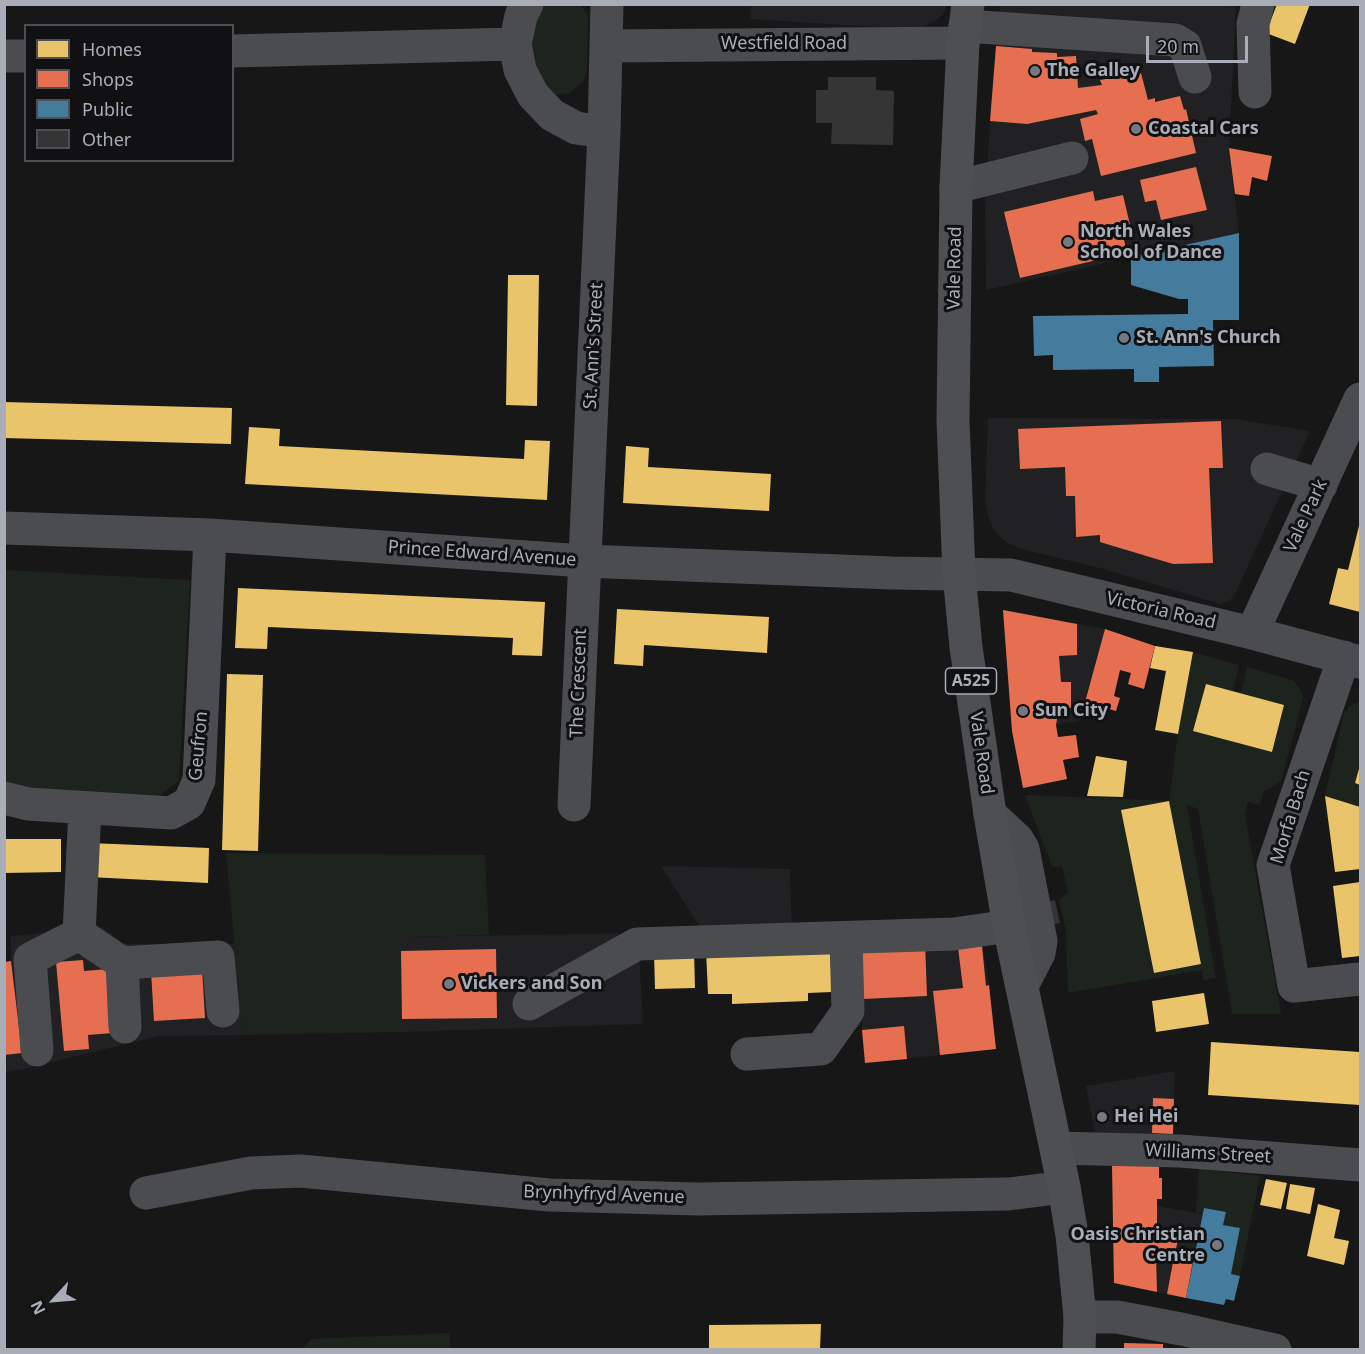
<!DOCTYPE html>
<html>
<head>
<meta charset="utf-8">
<style>
  body { margin:0 }
  #map { position:relative; width:1365px; height:1354px; overflow:hidden; background:#171717; font-family:"Noto Sans",sans-serif }
  canvas { display:block }
  .frame { position:absolute; inset:0; border:6px solid #a8adb8; pointer-events:none }
  .legend { position:absolute; left:24px; top:24px; width:210px; height:138px; box-sizing:border-box; background:#111113; border:2px solid #4d4f55; margin:0; padding:8px 10px; list-style:none; font-size:18px; color:#a8adb8 }
  .legend li { display:flex; align-items:center; gap:12px; height:30px }
  .legend b { width:30px; border:2px solid #4d4f55 }
  .north { position:absolute; left:24px; top:1270px; width:60px; height:60px; -webkit-text-stroke:4px #111113; paint-order:stroke; rotate:244deg; font-size:16px; font-weight:700; line-height:24px; text-align:center; color:#a8adb8 }
  .north::after { content:''; display:block; margin:auto; width:21px; height:27px; background:#a8adb8; clip-path:polygon(50% 0,100% 100%,50% 72%,0 100%) }
  .scale { position:absolute; left:1146px; top:36px; width:102px; height:27px; box-sizing:border-box; border:3px solid #a8adb8; border-top:0; padding-left:8px; font-size:18px; line-height:21px; white-space:nowrap; color:#a8adb8; -webkit-text-stroke:4px #111113; paint-order:stroke }
</style>
</head>
<body>
<div id="map">
<canvas width="1365" height="1354"></canvas>
<div class="frame"></div>
<ul class="legend">
<li><b style="height:16px;background:#e9c46a"></b>Homes</li>
<li><b style="height:16px;background:#e76f51"></b>Shops</li>
<li><b style="height:16px;background:#457b9d"></b>Public</li>
<li><b style="height:16px;background:#353536"></b>Other</li>
</ul>
<div class="north">N</div>
<div class="scale">20 m</div>
</div>
<script>
const context = document.querySelector('canvas').getContext('2d');
context.lineJoin = 'round';
function fill(path, color) { context.fillStyle = color; context.fill(path, 'evenodd'); }
const poly = rows => new Path2D(rows.map(r => 'M' + r).join(''));
function stroke(path, color, width, dash) { context.strokeStyle = color; context.lineWidth = width; context.lineCap = dash ? 'butt' : 'round'; context.setLineDash(dash || []); context.stroke(path); }
function label(font, color, halo, rows, align = 'center') {
  context.font = font + ' "Noto Sans",sans-serif'; context.lineWidth = 6; context.setLineDash([]); context.textBaseline = 'middle'; context.strokeStyle = halo; context.fillStyle = color; for (const [text, x, y, turn = 0] of rows) {
    context.save(); context.translate(x, y); context.rotate((+turn || 0) * Math.PI / 180); context.textAlign = isNaN(turn) ? turn : align; if (halo) context.strokeText(text, 0, 0); context.fillText(text, 0, 0); context.restore();
  }
}
fill(poly([
  [1206,4,1236,7,1229,148,1239,233,986,290,985,208,990,121,1000,5],
  [751,5,948,5,942,15,935,21,923,27,909,29,750,19],
  [988,418,1235,419,1310,431,1234,596,1229,601,1220,604,1100,568,1021,549,1008,543,999,536,993,528,989,518,985,501],
  [1003,610,1105,629,1079,721,1012,731],
  [661,866,790,869,792,931,703,932],
  [102,927,124,944,235,944,243,1035,159,1036,23,1069,5,1072,4,962,11,961,11,936],
  [638,933,643,1024,403,1032,401,937],
  [981,936,989,985,996,1049,865,1063,862,1030,863,999,925,942],
  [1175,1071,1173,1134,1095,1134,1086,1086],
  [1113,1206,1157,1206,1203,1214,1186,1298,1114,1283]
]), '#212123');
fill(poly([
  [542,5,581,5,588,16,587,72,583,81,570,93,553,95,543,91,529,42],
  [6,570,190,580,179,781,157,797,7,789,5,784],
  [1193,652,1239,665,1233,691,1206,684,1194,731,1272,752,1284,705,1241,693,1247,667,1292,680,1299,687,1303,696,1298,718,1281,781,1274,786,1264,791,1260,805,1248,802,1245,815,1281,1014,1232,1014,1198,809,1187,805,1216,978,1203,980,1202,970,1068,993,1066,932,1059,900,1068,893,1062,866,1052,867,1025,795,1169,801,1178,734],
  [1169,802,1201,964,1154,973,1121,811],
  [1360,702,1360,762,1355,783,1360,785,1360,807,1325,796,1344,714,1349,707,1356,703],
  [226,853,485,855,489,935,402,937,403,1032,243,1035],
  [1199,1168,1260,1176,1240,1276,1231,1274,1240,1228,1223,1225,1225,1212,1204,1208,1203,1214,1196,1212],
  [450,1333,450,1349,301,1349,312,1339]
]), '#1d241e');
fill(poly([
  [1277,4,1310,4,1295,44,1266,33],
  [508,275,539,275,537,406,506,405],
  [4,402,232,408,231,444,4,438],
  [249,427,280,429,279,446,524,459,525,440,550,441,547,500,245,484],
  [626,446,649,448,648,467,771,474,769,511,623,503],
  [1360,522,1360,612,1329,604,1338,568,1348,570],
  [238,588,545,602,542,656,512,655,513,638,268,627,267,649,235,648],
  [617,609,769,617,767,653,644,645,643,666,614,664],
  [1155,646,1193,652,1178,734,1155,730,1166,671,1150,668],
  [227,674,263,675,258,851,222,850],
  [1206,684,1284,705,1272,752,1193,731],
  [1096,756,1127,761,1123,797,1087,796],
  [1360,765,1360,785,1355,783],
  [1325,796,1360,807,1360,869,1335,872],
  [1169,801,1201,964,1154,973,1121,810],
  [4,839,61,839,61,872,4,873],
  [90,843,209,848,208,883,89,877],
  [1360,882,1360,956,1342,958,1333,886],
  [830,945,832,992,808,993,808,1001,732,1004,732,994,708,994,706,950],
  [694,951,695,988,655,989,654,952],
  [1204,993,1209,1024,1156,1032,1152,1001],
  [1211,1042,1360,1052,1360,1105,1208,1095],
  [1266,1179,1287,1183,1281,1209,1260,1205],
  [1290,1184,1315,1188,1310,1214,1286,1209],
  [1318,1204,1340,1210,1334,1238,1349,1241,1344,1265,1307,1256],
  [821,1324,820,1350,709,1350,709,1325]
]), '#e9c46a');
fill(poly([
  [996,46,1032,49,1032,52,1057,53,1057,57,1076,56,1078,88,1102,85,1100,80,1141,73,1148,100,1155,98,1155,102,1180,96,1184,110,1186,109,1196,153,1101,176,1092,139,1085,141,1080,119,1098,114,1096,110,1027,124,990,121],
  [1229,148,1272,156,1267,181,1252,177,1249,196,1235,194],
  [1196,167,1207,210,1161,220,1156,200,1145,202,1140,180],
  [1093,191,1095,201,1123,195,1131,229,1122,231,1127,253,1020,278,1004,212],
  [1221,421,1223,468,1209,468,1213,563,1173,564,1100,542,1100,535,1076,537,1075,496,1066,496,1065,467,1020,469,1018,429],
  [1003,610,1077,624,1077,655,1059,656,1061,682,1071,682,1071,708,1059,708,1056,725,1058,737,1076,735,1079,757,1063,760,1067,779,1023,788,1012,731],
  [1105,629,1155,646,1144,689,1128,684,1131,673,1120,670,1114,696,1120,698,1116,711,1085,702],
  [981,936,986,986,989,985,996,1049,940,1055,933,991,963,988,957,939],
  [925,942,927,996,863,999,861,945],
  [496,949,497,1018,402,1019,401,951],
  [83,960,84,971,108,969,113,1033,88,1035,89,1049,64,1051,56,962],
  [11,961,22,1053,4,1055,4,962],
  [202,968,205,1018,154,1021,151,971],
  [904,1026,907,1059,865,1063,862,1030],
  [1153,1098,1174,1099,1173,1134,1152,1133],
  [1112,1166,1159,1166,1159,1178,1162,1178,1162,1199,1157,1199,1157,1236,1178,1240,1174,1257,1156,1255,1157,1292,1114,1283],
  [1174,1257,1193,1261,1186,1298,1167,1294],
  [1124,1343,1163,1344,1163,1350,1124,1350]
]), '#e76f51');
fill(poly([
  [1239,233,1239,320,1213,320,1214,366,1159,367,1159,382,1134,382,1134,369,1053,370,1053,355,1034,356,1033,316,1188,314,1188,299,1179,299,1131,285,1131,257],
  [1204,1208,1226,1212,1223,1225,1240,1228,1231,1274,1240,1276,1234,1301,1226,1299,1224,1305,1186,1298]
]), '#457b9d');
fill(poly([
  [828,77,876,77,876,90,894,91,893,145,831,144,832,123,816,123,816,90,828,90],
  [1055,900,1060,923,1051,925,1046,902]
]), '#353536');
stroke(poly([
  [527,4,521,16,515,44,520,70,533,95,552,115,576,128,604,132],
  [965,26,1175,40,1185,46,1195,77],
  [606,46,963,43],
  [232,51,515,44],
  [4,56,26,56],
  [1255,92,1253,24,1258,4],
  [956,187,1072,158],
  [1267,469,1321,485],
  [4,528,210,535,584,561,892,573,1011,575,1252,633,1360,662],
  [1252,633,1360,399],
  [1344,657,1273,865,1294,986,1360,979],
  [4,798,28,804,171,813,189,803,199,780,210,535],
  [574,805,604,132,607,4],
  [990,814,1017,839,1023,849,1041,941,1039,953,1022,986],
  [79,934,122,963,125,1027],
  [122,963,218,957,223,1011],
  [529,1004,637,944,954,934,1009,926],
  [37,1050,30,959,79,934,85,808],
  [747,1054,821,1049,848,1011,846,938],
  [1056,1148,1180,1151,1360,1165],
  [146,1193,251,1173,301,1171,549,1195,698,1199,1009,1194,1064,1187],
  [1080,1317,1117,1317,1181,1329,1275,1350]
]), '#4b4c50', 33);
stroke(poly([
  [968,4,963,43,956,187,953,420,959,574,966,647,990,814,1009,926,1064,1187,1072,1235,1080,1317,1079,1350]
]), '#4d4f52', 33);
for (const [x, y, r, color] of [
  [1035,71,6,"#757880"],
  [1136,129,6,"#757880"],
  [1068,242,6,"#757880"],
  [1124,338,6,"#757880"],
  [1023,711,6,"#757880"],
  [449,984,6,"#757880"],
  [1102,1117,6,"#757880"],
  [1217,1245,6,"#757880"]
]) { const dot = new Path2D(); dot.arc(x, y, r, 0, 2 * Math.PI); context.fillStyle = color; context.fill(dot); stroke(dot, '#111113', 2); }
for (const [x, y, w] of [
  [971,681,51]
]) { const box = new Path2D(); box.roundRect(x - w / 2, y - 13, w, 26, 4.5); context.fillStyle = '#111113'; context.fill(box); stroke(box, '#a8adb8', 1.5); }
label('bold 16px', '#a8adb8', null, [
  ["A525",971,681]
]);
label('18px', '#a8adb8', '#111113', [
  ["Westfield Road",784,44],
  ["Vale Road",955,268,-89],
  ["St. Ann's Street",594,346,-87],
  ["Vale Park",1306,516,-65],
  ["Prince Edward Avenue",482,554,4],
  ["Victoria Road",1161,611,13],
  ["The Crescent",579,683,-88],
  ["Geufron",199,746,-85],
  ["Vale Road",981,753,82],
  ["Morfa Bach",1291,817,-73],
  ["Williams Street",1208,1154,3],
  ["Brynhyfryd Avenue",604,1195,2]
]);
label('bold 18px', '#a8adb8', '#111113', [
  ["The Galley",1047,71],
  ["Coastal Cars",1148,129],
  ["North Wales",1080,232],
  ["School of Dance",1080,253],
  ["St. Ann's Church",1136,338],
  ["Sun City",1035,711],
  ["Vickers and Son",461,984],
  ["Hei Hei",1114,1117],
  ["Oasis Christian",1205,1235,"right"],
  ["Centre",1205,1256,"right"]
], 'left');
</script>
</body>
</html>
